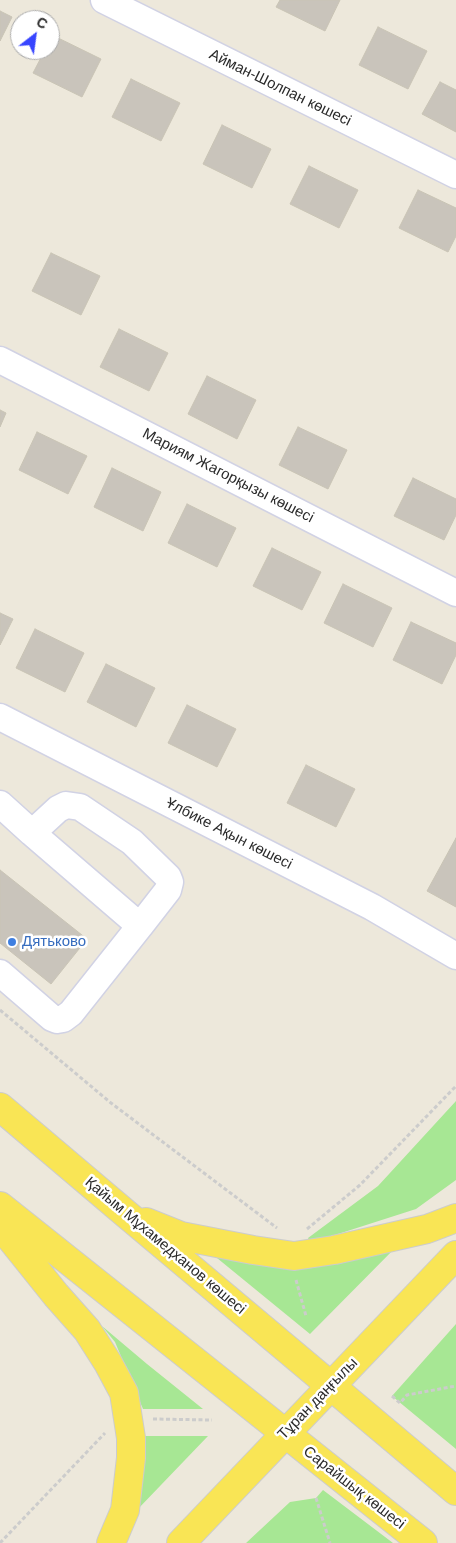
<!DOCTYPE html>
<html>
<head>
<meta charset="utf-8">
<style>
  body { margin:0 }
  #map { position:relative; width:456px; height:1543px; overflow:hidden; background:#ede8db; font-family:Arial,sans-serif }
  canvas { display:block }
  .north { position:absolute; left:10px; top:10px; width:50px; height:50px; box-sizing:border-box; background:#fff; border:1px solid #aaa; border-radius:50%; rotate:30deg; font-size:14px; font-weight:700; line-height:20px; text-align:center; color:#2a2a2a }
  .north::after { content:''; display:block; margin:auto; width:18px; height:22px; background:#3745ff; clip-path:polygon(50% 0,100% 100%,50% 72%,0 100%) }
</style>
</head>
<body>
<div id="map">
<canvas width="456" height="1543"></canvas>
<div class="north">С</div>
</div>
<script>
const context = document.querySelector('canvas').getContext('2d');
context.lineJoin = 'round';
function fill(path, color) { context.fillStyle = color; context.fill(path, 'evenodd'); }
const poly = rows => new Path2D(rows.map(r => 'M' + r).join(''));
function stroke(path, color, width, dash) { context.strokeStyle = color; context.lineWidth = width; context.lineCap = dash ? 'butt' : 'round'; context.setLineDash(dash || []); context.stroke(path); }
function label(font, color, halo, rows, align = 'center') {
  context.font = font + ' Arial,sans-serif'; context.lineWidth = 5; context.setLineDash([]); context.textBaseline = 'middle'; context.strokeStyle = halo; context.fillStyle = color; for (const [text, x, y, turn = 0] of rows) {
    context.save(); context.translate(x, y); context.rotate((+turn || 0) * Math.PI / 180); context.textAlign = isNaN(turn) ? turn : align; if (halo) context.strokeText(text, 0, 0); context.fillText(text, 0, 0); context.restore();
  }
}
fill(poly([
  [456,1101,456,1180,416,1209,310,1243,308,1238,378,1186],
  [402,1241,310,1334,206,1249],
  [456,1324,456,1449,392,1396],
  [102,1326,147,1364,203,1409,143,1409,115,1342],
  [143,1436,208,1436,137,1510],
  [323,1490,393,1543,246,1543,290,1502,316,1498]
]), '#a7e794');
const building = poly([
  [280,0,340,0,325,31,276,7,280,0],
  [0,11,12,17,0,41,0,11],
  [378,27,427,51,408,89,359,65,378,27],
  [52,35,101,59,82,97,33,73,45,50,50,50,50,39,52,35],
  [131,79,180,103,161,141,112,117,131,79],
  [440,82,456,90,456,132,422,114,440,82],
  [222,125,271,149,252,188,203,164,222,125],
  [309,166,358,190,339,228,290,204,309,166],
  [418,190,456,208,456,236,448,252,399,228,418,190],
  [51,253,100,276,81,315,32,291,51,253],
  [119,329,168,353,149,391,100,367,119,329],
  [207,376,256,400,237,439,188,414,207,376],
  [0,410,6,413,0,427,0,410],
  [298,427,347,450,328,489,279,465,298,427],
  [37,432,87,456,68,494,19,470,37,432],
  [112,468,161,492,143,531,94,507,112,468],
  [413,478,456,499,456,515,444,540,394,516,413,478],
  [187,504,236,528,217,567,168,543,187,504],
  [272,548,321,572,302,610,253,586,272,548],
  [343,584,392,608,373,647,324,623,343,584],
  [0,613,13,619,0,645,0,613],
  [411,622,456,643,456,655,442,684,393,660,411,622],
  [35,629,84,653,65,692,16,668,35,629],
  [106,664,155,688,136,727,87,702,106,664],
  [187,705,236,729,217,767,168,743,187,705],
  [306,765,355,789,336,827,287,803,306,765],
  [456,838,456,907,427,891,456,838],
  [0,870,87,939,51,984,0,943,0,870]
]);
fill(building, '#c9c4bb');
stroke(building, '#c9c4b5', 1);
const minor = poly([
  [104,0,456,175],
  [0,360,456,593],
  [0,717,372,907,456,956],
  [0,804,32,833,140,926,71,1013,63,1019,57,1020,52,1018,0,973],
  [32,833,58,809,66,805,80,807,132,842,168,877,170,882,168,890,140,926]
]);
const major = poly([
  [0,1107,125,1213,456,1491],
  [0,1206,423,1543],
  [146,1222,181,1236,253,1250,294,1256,334,1250,427,1229,456,1218],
  [0,1225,56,1295,87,1330,108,1363,124,1393,131,1438,131,1458,125,1510,111,1543],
  [181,1543,456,1255]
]);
stroke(minor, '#d1d2e4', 29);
stroke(major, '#ccc', 30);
stroke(poly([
  [0,1010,111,1103,277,1228],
  [307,1229,360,1185,456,1086],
  [296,1280,306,1316],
  [392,1396,400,1403,407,1395,456,1386],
  [153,1419,212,1420],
  [316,1498,330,1543],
  [0,1543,105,1433]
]), '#ccc', 3, [4, 2.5]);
stroke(minor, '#fff', 26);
stroke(major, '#f9e555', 28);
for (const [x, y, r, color] of [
  [12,942,5,"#3f7fe0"]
]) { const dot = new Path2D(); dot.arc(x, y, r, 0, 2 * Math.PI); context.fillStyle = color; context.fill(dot); stroke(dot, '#fff', 2); }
label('15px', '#2a2a2a', '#fff', [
  ["Айман-Шолпан көшесі",280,88,26],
  ["Мариям Жагорқызы көшесі",228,476,27],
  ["Ұлбике Ақын көшесі",229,834,27],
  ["Қайым Мұхамедханов көшесі",165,1246,40],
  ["Тұран даңғылы",318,1399,-46],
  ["Сарайшық көшесі",354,1488,38]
]);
label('15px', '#366cbe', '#fff', [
  ["Дятьково",22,942]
], 'left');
</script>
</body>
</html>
